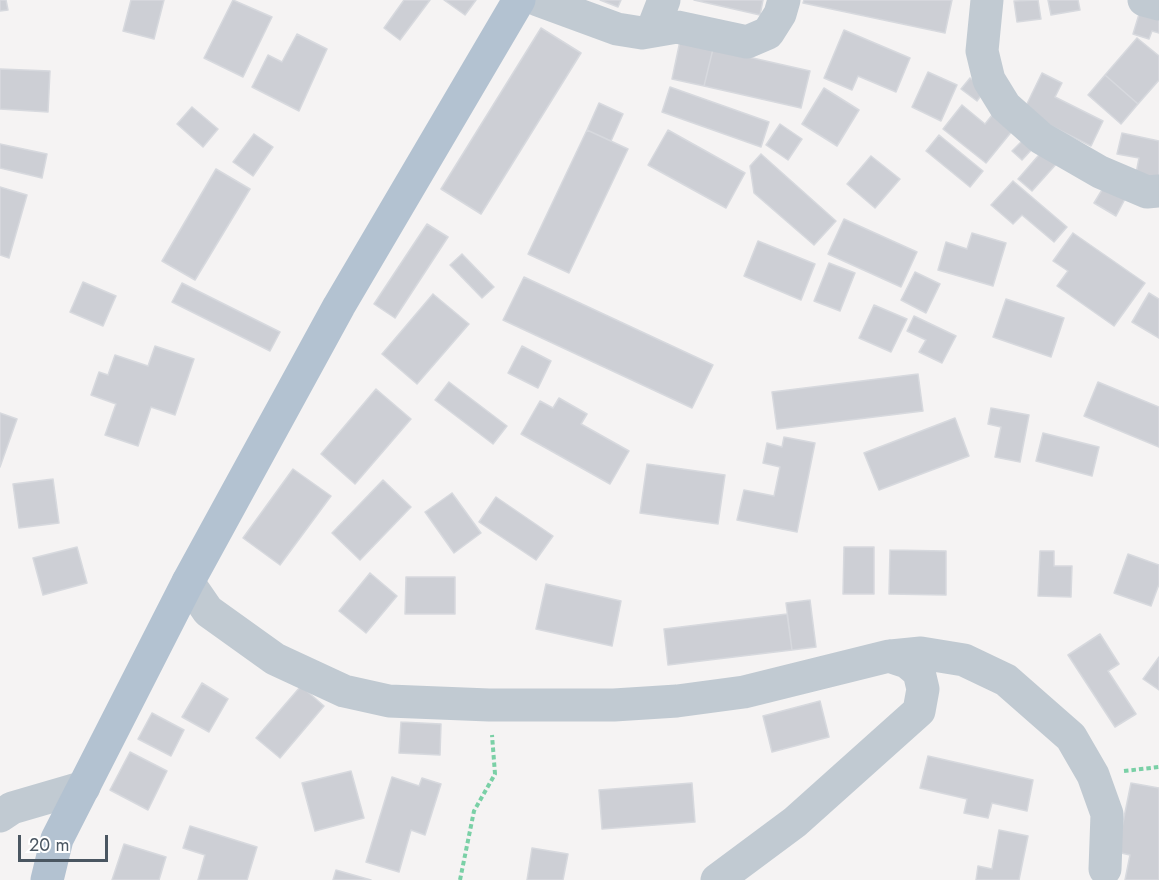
<!DOCTYPE html>
<html>
<head>
<meta charset="utf-8">
<style>
  body { margin:0 }
  #map { position:relative; width:1159px; height:880px; overflow:hidden; background:#f5f3f3; font-family:Jost,sans-serif }
  canvas { display:block }
  .scale { position:absolute; left:18px; top:835px; width:90px; height:27px; box-sizing:border-box; border:3px solid #4a5661; border-top:0; padding-left:8px; font-size:18px; line-height:21px; white-space:nowrap; color:#4a5661; -webkit-text-stroke:4px #fff; paint-order:stroke }
</style>
</head>
<body>
<div id="map">
<canvas width="1159" height="880"></canvas>
<div class="scale">20 m</div>
</div>
<script>
const context = document.querySelector('canvas').getContext('2d');
context.lineJoin = 'round';
function fill(path, color) { context.fillStyle = color; context.fill(path, 'evenodd'); }
const poly = rows => new Path2D(rows.map(r => 'M' + r).join(''));
function stroke(path, color, width, dash) { context.strokeStyle = color; context.lineWidth = width; context.lineCap = dash ? 'butt' : 'round'; context.setLineDash(dash || []); context.stroke(path); }
const building = poly([
  [0,0,6,0,8,10,0,11,0,0],
  [131,0,164,0,154,39,123,31,131,0],
  [233,0,272,17,243,77,204,58,233,0],
  [404,0,430,0,400,40,384,28,404,0],
  [444,0,476,0,465,15,444,0],
  [600,0,621,0,618,7,600,0],
  [694,0,763,0,760,15,694,0],
  [804,0,952,0,945,33,803,3,804,0],
  [1038,0,1041,19,1017,22,1014,1,1038,0],
  [1048,0,1078,0,1080,10,1051,15,1048,0],
  [1140,11,1159,17,1159,33,1152,31,1149,39,1133,34,1140,11],
  [541,28,581,53,481,214,441,189,541,28],
  [844,30,910,58,896,92,858,76,852,90,824,78,844,30],
  [297,34,327,49,299,111,252,87,268,55,282,62,297,34],
  [1137,38,1159,56,1159,80,1138,104,1105,75,1137,38],
  [680,41,713,49,704,86,672,79,680,41],
  [713,49,810,71,801,108,704,86,713,49],
  [0,69,50,71,48,112,0,109,0,69],
  [928,72,957,85,941,121,912,107,928,72],
  [1042,73,1062,83,1055,97,1103,121,1091,146,1023,112,1042,73],
  [1105,75,1138,104,1121,124,1088,95,1105,75],
  [970,78,985,90,977,101,961,89,970,78],
  [670,87,769,122,761,147,662,112,670,87],
  [824,88,859,110,837,146,802,124,824,88],
  [599,103,623,114,611,141,587,130,599,103],
  [962,105,985,124,997,109,1017,125,986,163,943,129,962,105],
  [192,107,218,129,203,147,177,124,192,107],
  [780,124,802,139,788,160,766,145,780,124],
  [587,130,628,149,569,273,528,254,587,130],
  [668,130,745,173,726,208,648,165,668,130],
  [1122,133,1159,141,1159,184,1135,179,1139,158,1117,154,1122,133],
  [254,134,273,147,253,176,233,162,254,134],
  [939,135,983,171,970,187,926,151,939,135],
  [1025,138,1034,147,1022,160,1012,151,1025,138],
  [0,144,47,154,42,178,0,168,0,144],
  [1045,148,1059,161,1032,191,1018,179,1045,148],
  [761,154,836,221,814,245,754,193,750,166,761,154],
  [871,156,900,179,875,208,847,184,871,156],
  [216,169,250,189,195,280,162,261,216,169],
  [1013,181,1067,227,1054,242,1022,215,1013,224,991,205,1013,181],
  [1105,185,1126,197,1116,216,1094,203,1105,185],
  [0,187,27,195,9,258,0,255,0,187],
  [844,219,917,252,901,287,828,254,844,219],
  [427,224,448,237,395,318,374,304,427,224],
  [972,233,1006,243,993,286,938,270,946,242,967,249,972,233],
  [1073,233,1145,283,1114,326,1057,286,1068,271,1053,261,1073,233],
  [758,241,815,264,801,300,744,276,758,241],
  [462,254,494,287,482,298,450,265,462,254],
  [829,263,855,273,840,311,814,301,829,263],
  [915,272,940,284,926,313,901,300,915,272],
  [524,277,713,365,692,408,503,320,524,277],
  [83,282,116,296,103,326,70,312,83,282],
  [182,283,280,332,270,351,172,302,182,283],
  [1149,293,1159,299,1159,338,1132,322,1149,293],
  [433,294,469,324,417,384,382,354,433,294],
  [1006,299,1064,318,1051,357,993,337,1006,299],
  [874,305,907,319,891,352,859,338,874,305],
  [914,316,956,336,942,363,919,352,926,340,907,331,914,316],
  [155,346,194,359,175,415,151,407,138,446,105,435,116,404,91,395,99,372,108,375,115,355,148,366,155,346],
  [522,346,551,361,538,388,508,373,522,346],
  [918,374,923,411,777,429,772,392,918,374],
  [449,382,507,426,493,444,435,400,449,382],
  [1098,382,1159,407,1159,447,1084,416,1098,382],
  [376,389,411,419,355,484,321,454,376,389],
  [559,398,587,414,581,424,629,451,610,484,521,434,540,401,553,408,559,398],
  [991,408,1029,415,1020,462,995,457,1001,427,988,424,991,408],
  [0,413,17,419,0,467,0,413],
  [955,418,969,456,879,490,864,453,955,418],
  [1043,433,1099,447,1092,476,1036,461,1043,433],
  [784,437,815,443,797,532,737,520,744,490,774,496,780,467,763,463,767,443,782,447,784,437],
  [647,464,725,475,718,524,640,513,647,464],
  [293,469,331,496,280,565,243,538,293,469],
  [53,479,59,523,19,528,13,484,53,479],
  [383,480,411,507,360,560,332,533,383,480],
  [452,493,481,533,454,553,425,512,452,493],
  [496,497,553,536,536,560,479,522,496,497],
  [77,547,87,583,43,595,33,558,77,547],
  [844,547,874,547,874,594,843,594,844,547],
  [890,550,946,551,946,595,889,594,890,550],
  [1040,551,1054,551,1054,566,1072,566,1071,597,1038,596,1040,551],
  [1128,554,1159,565,1159,584,1151,606,1114,593,1128,554],
  [370,573,397,596,366,633,339,611,370,573],
  [406,577,455,577,455,614,405,614,406,577],
  [546,584,621,601,612,646,536,629,546,584],
  [810,600,816,647,792,650,786,603,810,600],
  [787,614,792,650,668,665,664,629,787,614],
  [1100,634,1119,664,1108,671,1136,714,1115,727,1068,655,1100,634],
  [1159,657,1159,690,1143,679,1159,657],
  [202,683,228,699,209,732,182,717,202,683],
  [301,686,324,706,280,758,256,738,301,686],
  [820,701,829,737,772,752,763,716,820,701],
  [152,713,184,730,171,756,138,739,152,713],
  [401,722,441,724,440,755,399,753,401,722],
  [130,752,167,771,148,810,110,790,130,752],
  [928,756,1033,780,1027,811,992,803,988,818,964,813,967,799,920,788,928,756],
  [351,771,364,818,315,831,302,783,351,771],
  [392,777,419,786,422,778,441,784,425,835,411,830,399,872,366,862,392,777],
  [692,783,695,822,602,829,599,790,692,783],
  [1131,783,1159,788,1159,880,1125,880,1130,855,1117,852,1131,783],
  [190,826,257,847,247,880,198,880,205,855,183,848,190,826],
  [999,830,1028,836,1019,880,976,880,978,866,992,869,999,830],
  [124,844,166,857,159,880,112,880,124,844],
  [532,848,568,854,563,880,527,880,532,848],
  [336,870,371,880,333,880,336,870]
]);
fill(building, '#cdcfd5');
stroke(building, '#d7d9de', 1.5);
stroke(poly([
  [1124,771,1159,767],
  [460,880,474,811,495,774,492,735]
]), '#7ad0a6', 4, [4.5, 3]);
stroke(poly([
  [538,0,617,29,642,33,677,27,747,42,768,33,780,14,784,0],
  [987,0,982,51,989,80,1005,106,1041,138,1100,172,1147,192,1159,191],
  [1144,0,1159,4],
  [652,31,664,0],
  [188,582,208,611,275,659,344,691,389,701,489,705,614,705,677,701,744,692,889,656,907,662,919,672,923,689,919,711,795,822,717,880],
  [891,656,921,653,964,660,1006,680,1071,737,1093,775,1107,814,1105,869],
  [0,816,12,808,84,787]
]), '#c1cad2', 33);
stroke(poly([
  [47,880,57,839,188,582,339,306,519,0]
]), '#b3c2d1', 33);
</script>
</body>
</html>
